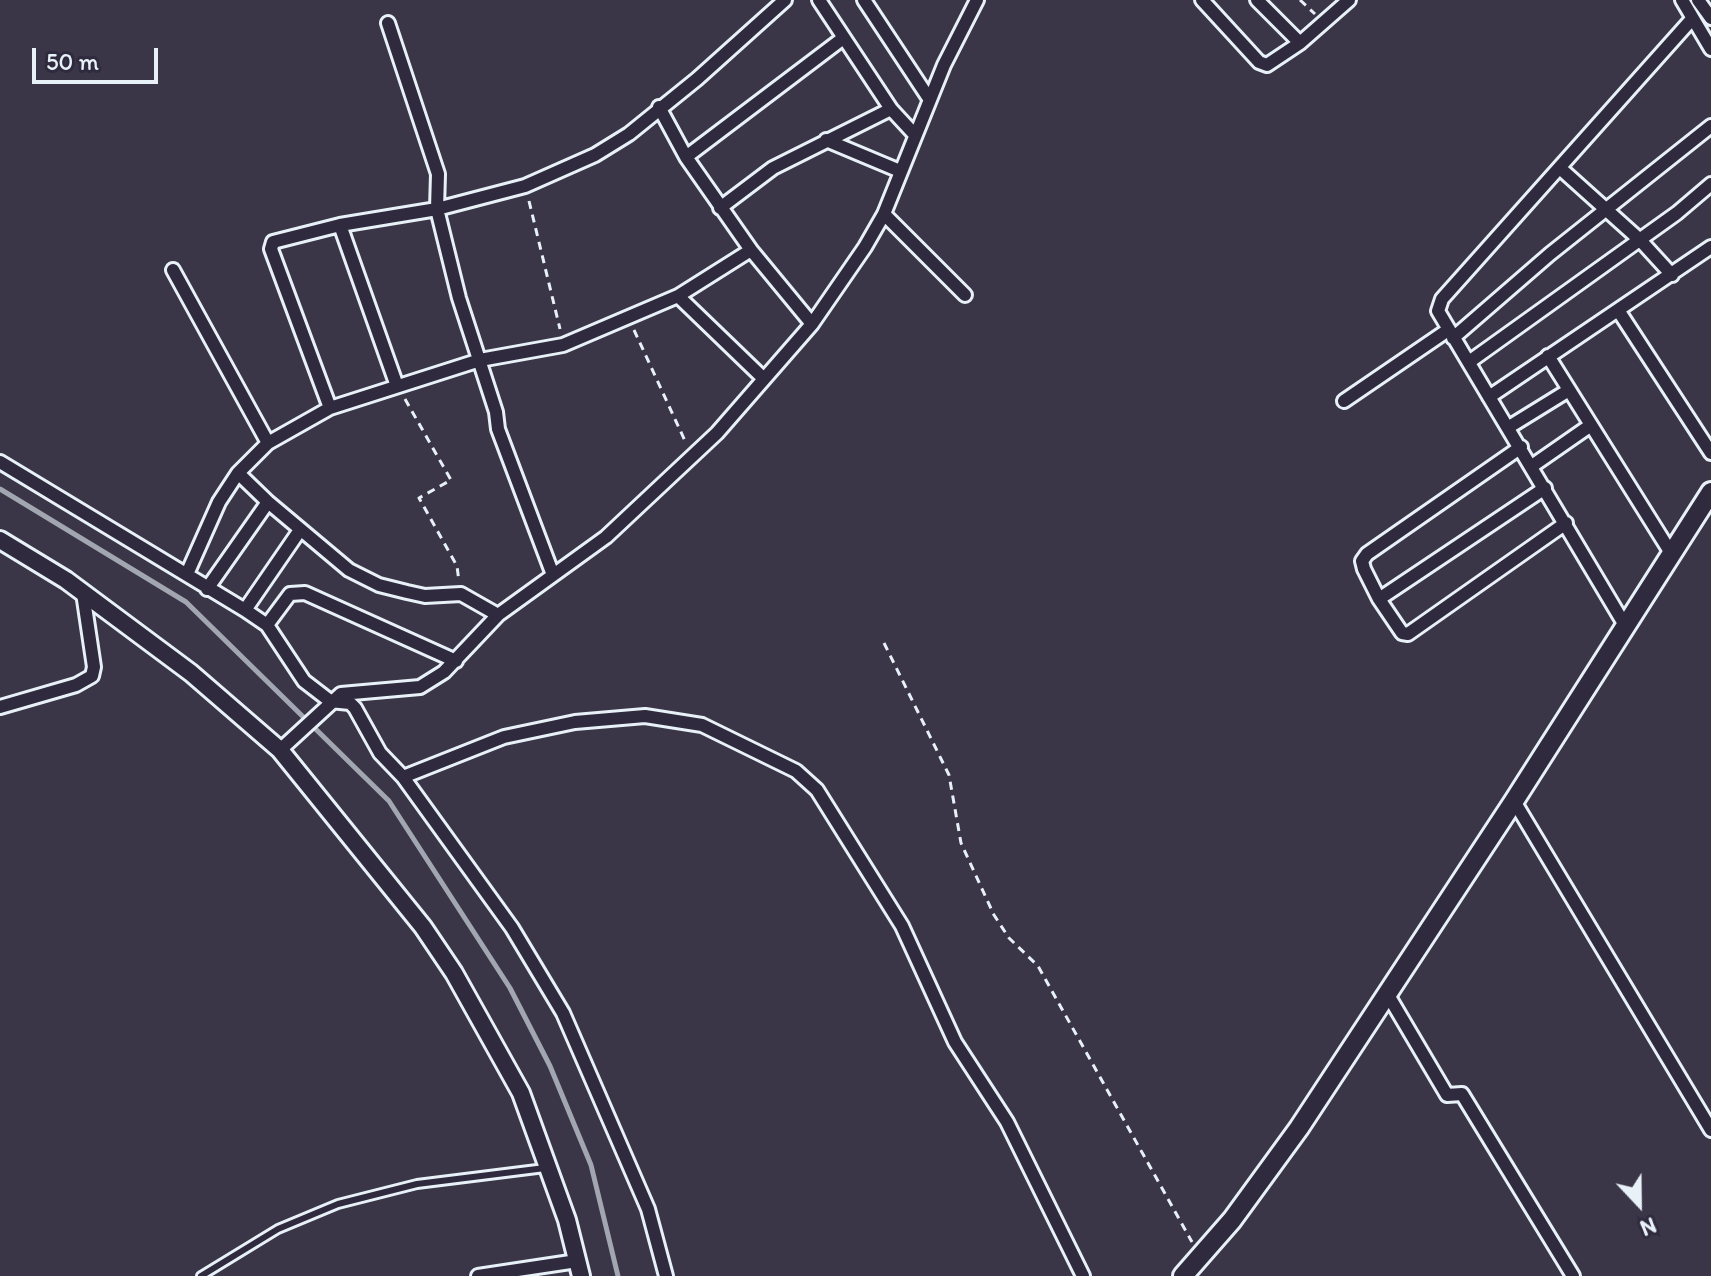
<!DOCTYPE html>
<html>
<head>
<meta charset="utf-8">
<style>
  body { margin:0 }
  #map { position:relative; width:1711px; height:1276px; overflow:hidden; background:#3a3648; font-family:Itim,sans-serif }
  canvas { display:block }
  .north { position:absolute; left:1599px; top:1164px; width:80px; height:80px; -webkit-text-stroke:6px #2f2a3d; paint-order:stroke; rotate:158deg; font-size:22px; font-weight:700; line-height:32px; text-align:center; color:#e8f1f8 }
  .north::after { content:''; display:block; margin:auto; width:28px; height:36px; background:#e8f1f8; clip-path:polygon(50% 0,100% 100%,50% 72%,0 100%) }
  .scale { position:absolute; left:32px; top:48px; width:126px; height:36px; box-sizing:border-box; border:4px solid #e8f1f8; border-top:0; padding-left:10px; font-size:24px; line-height:28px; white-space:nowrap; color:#e8f1f8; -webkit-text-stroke:6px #2f2a3d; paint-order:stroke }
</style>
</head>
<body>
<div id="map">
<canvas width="1711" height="1276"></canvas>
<div class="north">N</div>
<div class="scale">50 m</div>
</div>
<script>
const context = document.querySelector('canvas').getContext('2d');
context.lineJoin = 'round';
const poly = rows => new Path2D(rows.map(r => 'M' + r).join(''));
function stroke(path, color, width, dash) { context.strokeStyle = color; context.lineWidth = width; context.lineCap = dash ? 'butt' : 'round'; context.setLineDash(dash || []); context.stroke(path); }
stroke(poly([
  [0,489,186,602,389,801,510,988,550,1066,591,1165,618,1276]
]), '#a2a6b1', 5);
const service = poly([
  [201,1276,278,1229,338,1204,417,1184,545,1168]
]);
const minor = poly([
  [819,0,891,109,915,135],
  [864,0,930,100],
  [1202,0,1259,62,1267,65,1300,43,1349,0],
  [1257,0,1300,43],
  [1682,0,1711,49],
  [1698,0,1711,18],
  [388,23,438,174,437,209,459,298,496,412,498,429,553,575],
  [659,107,686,157,751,250],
  [826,140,900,171],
  [686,157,842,39],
  [1561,169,1640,240,1672,275],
  [720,208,773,168,891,109],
  [884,214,965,295],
  [340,225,397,386],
  [173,270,268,443],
  [678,296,763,378],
  [1618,310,1711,453],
  [1453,338,1550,254,1711,126],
  [1548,356,1671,553],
  [1469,362,1677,213,1711,184],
  [1489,397,1711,247],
  [1344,401,1448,330],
  [330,408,271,249,273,242,340,225,437,209,525,186,595,155,629,134,697,79,785,0],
  [1509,427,1569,390],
  [1521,447,1367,554,1362,561,1364,569,1379,599,1402,633,1408,634,1566,523],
  [0,462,245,610,267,625,304,681,330,701,350,703,355,708,380,753,403,777,512,928,563,1013,648,1209,666,1276],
  [1532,466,1591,425],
  [238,473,268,502,349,570,379,585,407,592,425,596,461,594,498,615],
  [187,574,219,502,238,473,268,443,330,408,480,360,563,345,678,296,751,250,812,324],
  [207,589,268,502],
  [1379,599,1545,488],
  [245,610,300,530],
  [267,625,290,594,305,593,456,661],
  [1626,627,1438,311,1442,299,1692,19],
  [0,707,76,685,92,676,94,667,83,593],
  [280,750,341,694,420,687,444,672,498,615,606,537,717,433,812,324,865,247,884,214,944,65,977,0],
  [403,777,504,737,575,722,645,716,702,725,796,771,817,790,902,926,955,1042,1007,1122,1083,1276],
  [1514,801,1711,1130],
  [1388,995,1447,1095,1462,1094,1573,1276],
  [478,1276,577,1261]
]);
const tertiary = poly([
  [0,540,66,580,191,673,280,750,423,927,454,973,521,1093,567,1220,581,1276]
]);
const secondary = poly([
  [1183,1276,1232,1220,1299,1128,1514,801,1711,492]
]);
stroke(service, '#e8f1f8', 12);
stroke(minor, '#e8f1f8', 18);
stroke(tertiary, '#e8f1f8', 22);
stroke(secondary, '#e8f1f8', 24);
stroke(poly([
  [1300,0,1315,14],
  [529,201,560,329],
  [634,330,686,443],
  [405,399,451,480,419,498,457,566,459,582],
  [884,643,949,775,961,843,994,915,1009,938,1038,966,1192,1242]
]), '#e8f1f8', 3, [8, 6]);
stroke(service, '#2f2a3d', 6);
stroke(minor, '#2f2a3d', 12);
stroke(tertiary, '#2f2a3d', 16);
stroke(secondary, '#2f2a3d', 18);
</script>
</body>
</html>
